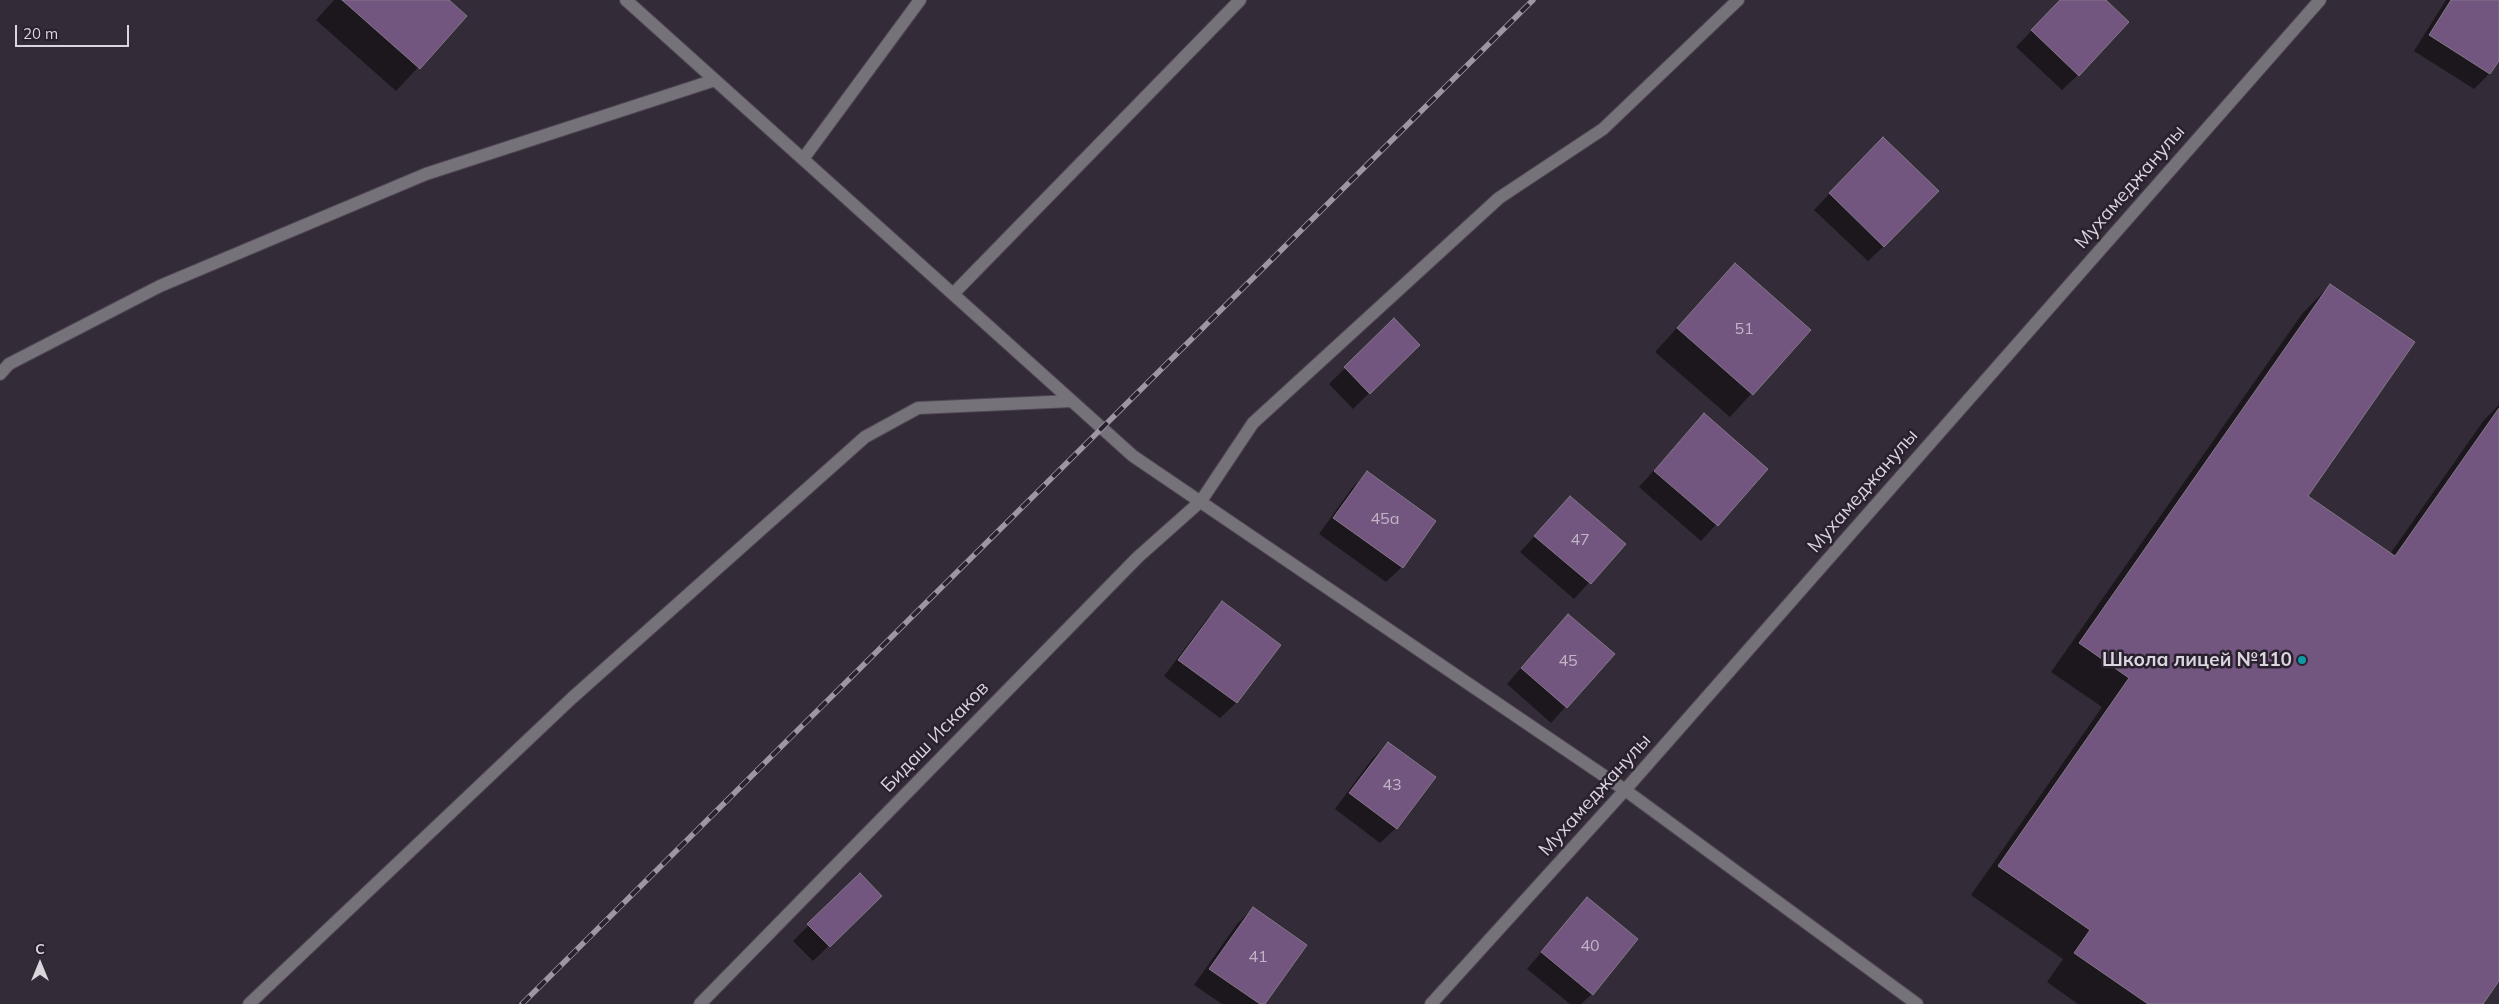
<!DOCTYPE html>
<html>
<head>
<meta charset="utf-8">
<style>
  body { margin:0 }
  #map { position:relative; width:2499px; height:1004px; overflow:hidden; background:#342b38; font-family:Mulish,sans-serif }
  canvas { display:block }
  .north { position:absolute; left:15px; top:939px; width:50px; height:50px; -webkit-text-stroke:4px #2a212e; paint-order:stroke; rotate:0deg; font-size:14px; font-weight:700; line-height:20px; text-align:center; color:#dbd5de }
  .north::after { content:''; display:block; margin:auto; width:18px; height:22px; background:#dbd5de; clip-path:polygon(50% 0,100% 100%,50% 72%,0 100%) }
  .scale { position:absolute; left:15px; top:25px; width:114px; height:22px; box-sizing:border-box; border:2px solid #dbd5de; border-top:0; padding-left:6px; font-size:15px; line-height:18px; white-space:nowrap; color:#dbd5de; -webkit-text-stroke:4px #2a212e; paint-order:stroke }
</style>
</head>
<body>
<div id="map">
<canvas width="2499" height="1004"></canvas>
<div class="north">С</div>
<div class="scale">20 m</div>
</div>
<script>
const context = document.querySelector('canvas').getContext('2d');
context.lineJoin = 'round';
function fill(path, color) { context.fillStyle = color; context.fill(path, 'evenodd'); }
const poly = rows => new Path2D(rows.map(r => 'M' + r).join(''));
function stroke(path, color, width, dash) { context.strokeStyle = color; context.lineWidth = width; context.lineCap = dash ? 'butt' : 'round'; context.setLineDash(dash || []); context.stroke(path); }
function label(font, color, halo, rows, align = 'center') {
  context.font = font + ' Mulish,sans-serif'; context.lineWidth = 5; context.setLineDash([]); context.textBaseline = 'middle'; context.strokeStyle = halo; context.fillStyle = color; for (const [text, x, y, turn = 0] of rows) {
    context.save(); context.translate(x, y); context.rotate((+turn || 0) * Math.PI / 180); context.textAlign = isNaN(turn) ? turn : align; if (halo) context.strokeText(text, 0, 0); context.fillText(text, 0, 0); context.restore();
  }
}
fill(poly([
  [334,0,448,0,466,16,396,91,316,20],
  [2061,0,2105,0,2078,75,2062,90,2016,47],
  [2446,0,2499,0,2499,58,2489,74,2474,89,2414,51],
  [1867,154,1884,246,1868,261,1814,210],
  [1735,265,1809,330,1730,417,1655,352],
  [2330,285,2306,496,2390,554,2484,420,2499,405,2499,983,2497,982,2482,1004,2078,1004,2047,982,2063,959,1971,895,2102,707,2051,672,2302,314],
  [1394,320,1418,345,1353,409,1329,384],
  [1689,431,1766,469,1701,541,1639,487],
  [1367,473,1402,567,1386,582,1319,534,1352,488],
  [1570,498,1624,544,1574,599,1520,552],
  [1223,603,1279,645,1236,703,1220,718,1164,676,1207,619],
  [1553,631,1613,654,1551,723,1507,684],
  [1388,743,1396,828,1380,843,1335,809,1372,759],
  [860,875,880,896,813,961,793,941],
  [1587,899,1592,994,1581,1004,1570,1004,1527,969],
  [1253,908,1264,1004,1222,1004,1194,985,1237,924]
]), '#0007');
const building = poly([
  [342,0,449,0,467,16,420,69,342,0],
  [2060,0,2106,0,2129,22,2079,76,2031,30,2060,0],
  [2451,0,2499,0,2499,61,2490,74,2429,35,2451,0],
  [1883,137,1939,191,1884,247,1829,193,1883,137],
  [1735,263,1811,330,1753,395,1677,328,1735,263],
  [2330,284,2415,342,2308,496,2395,556,2499,408,2499,981,2483,1004,2148,1004,2074,953,2090,930,1998,866,2129,678,2079,643,2330,284],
  [1394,318,1420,345,1370,394,1344,367,1394,318],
  [1704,413,1768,469,1718,526,1654,471,1704,413],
  [1367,471,1436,521,1403,568,1333,518,1367,471],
  [1570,496,1626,544,1591,584,1534,536,1570,496],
  [1222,601,1281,645,1237,703,1178,660,1222,601],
  [1568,614,1615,654,1567,708,1521,668,1568,614],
  [1388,742,1436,777,1397,829,1349,793,1388,742],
  [860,873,882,896,830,947,807,924,860,873],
  [1587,897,1638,939,1593,995,1541,952,1587,897],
  [1253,907,1307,945,1265,1004,1260,1004,1209,969,1253,907]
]);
fill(building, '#735680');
stroke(building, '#827787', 1);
const minor = poly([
  [626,0,1133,456,1625,790,1917,1004],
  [803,159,920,0],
  [953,294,1240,0],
  [0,374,9,364,160,286,426,174,715,80],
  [249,1004,572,698,865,437,918,408,1072,401],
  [700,1004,1138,557,1201,501,1253,423,1499,198,1603,129,1738,0],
  [1431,1004,1625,790,2320,0]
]);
stroke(minor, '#4f4653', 14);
stroke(minor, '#76727a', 12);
const rail = poly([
  [522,1004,1533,0]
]);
stroke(rail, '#9e97a2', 5.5);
stroke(rail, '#2a212e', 4, [11]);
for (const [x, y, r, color] of [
  [2302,660,5,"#0f9aa8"]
]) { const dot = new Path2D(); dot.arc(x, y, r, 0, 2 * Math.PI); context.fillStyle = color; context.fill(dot); stroke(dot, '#2a212e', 2); }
label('16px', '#c1b5c6', null, [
  ["51",1744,329],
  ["45а",1385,519],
  ["47",1580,540],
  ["45",1568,661],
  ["43",1392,785],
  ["40",1590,946],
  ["41",1258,957]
]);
label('19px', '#dbd5de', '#2a212e', [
  ["Мухамеджанулы",2130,187,-49],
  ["Мухамеджанулы",1863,491,-49],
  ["Бидаш Искаков",935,737,-46],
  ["Мухамеджанулы",1595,795,-48]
]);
label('bold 19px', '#dbd5de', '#2a212e', [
  ["Школа лицей №110",2292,660]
], 'right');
</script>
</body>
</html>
